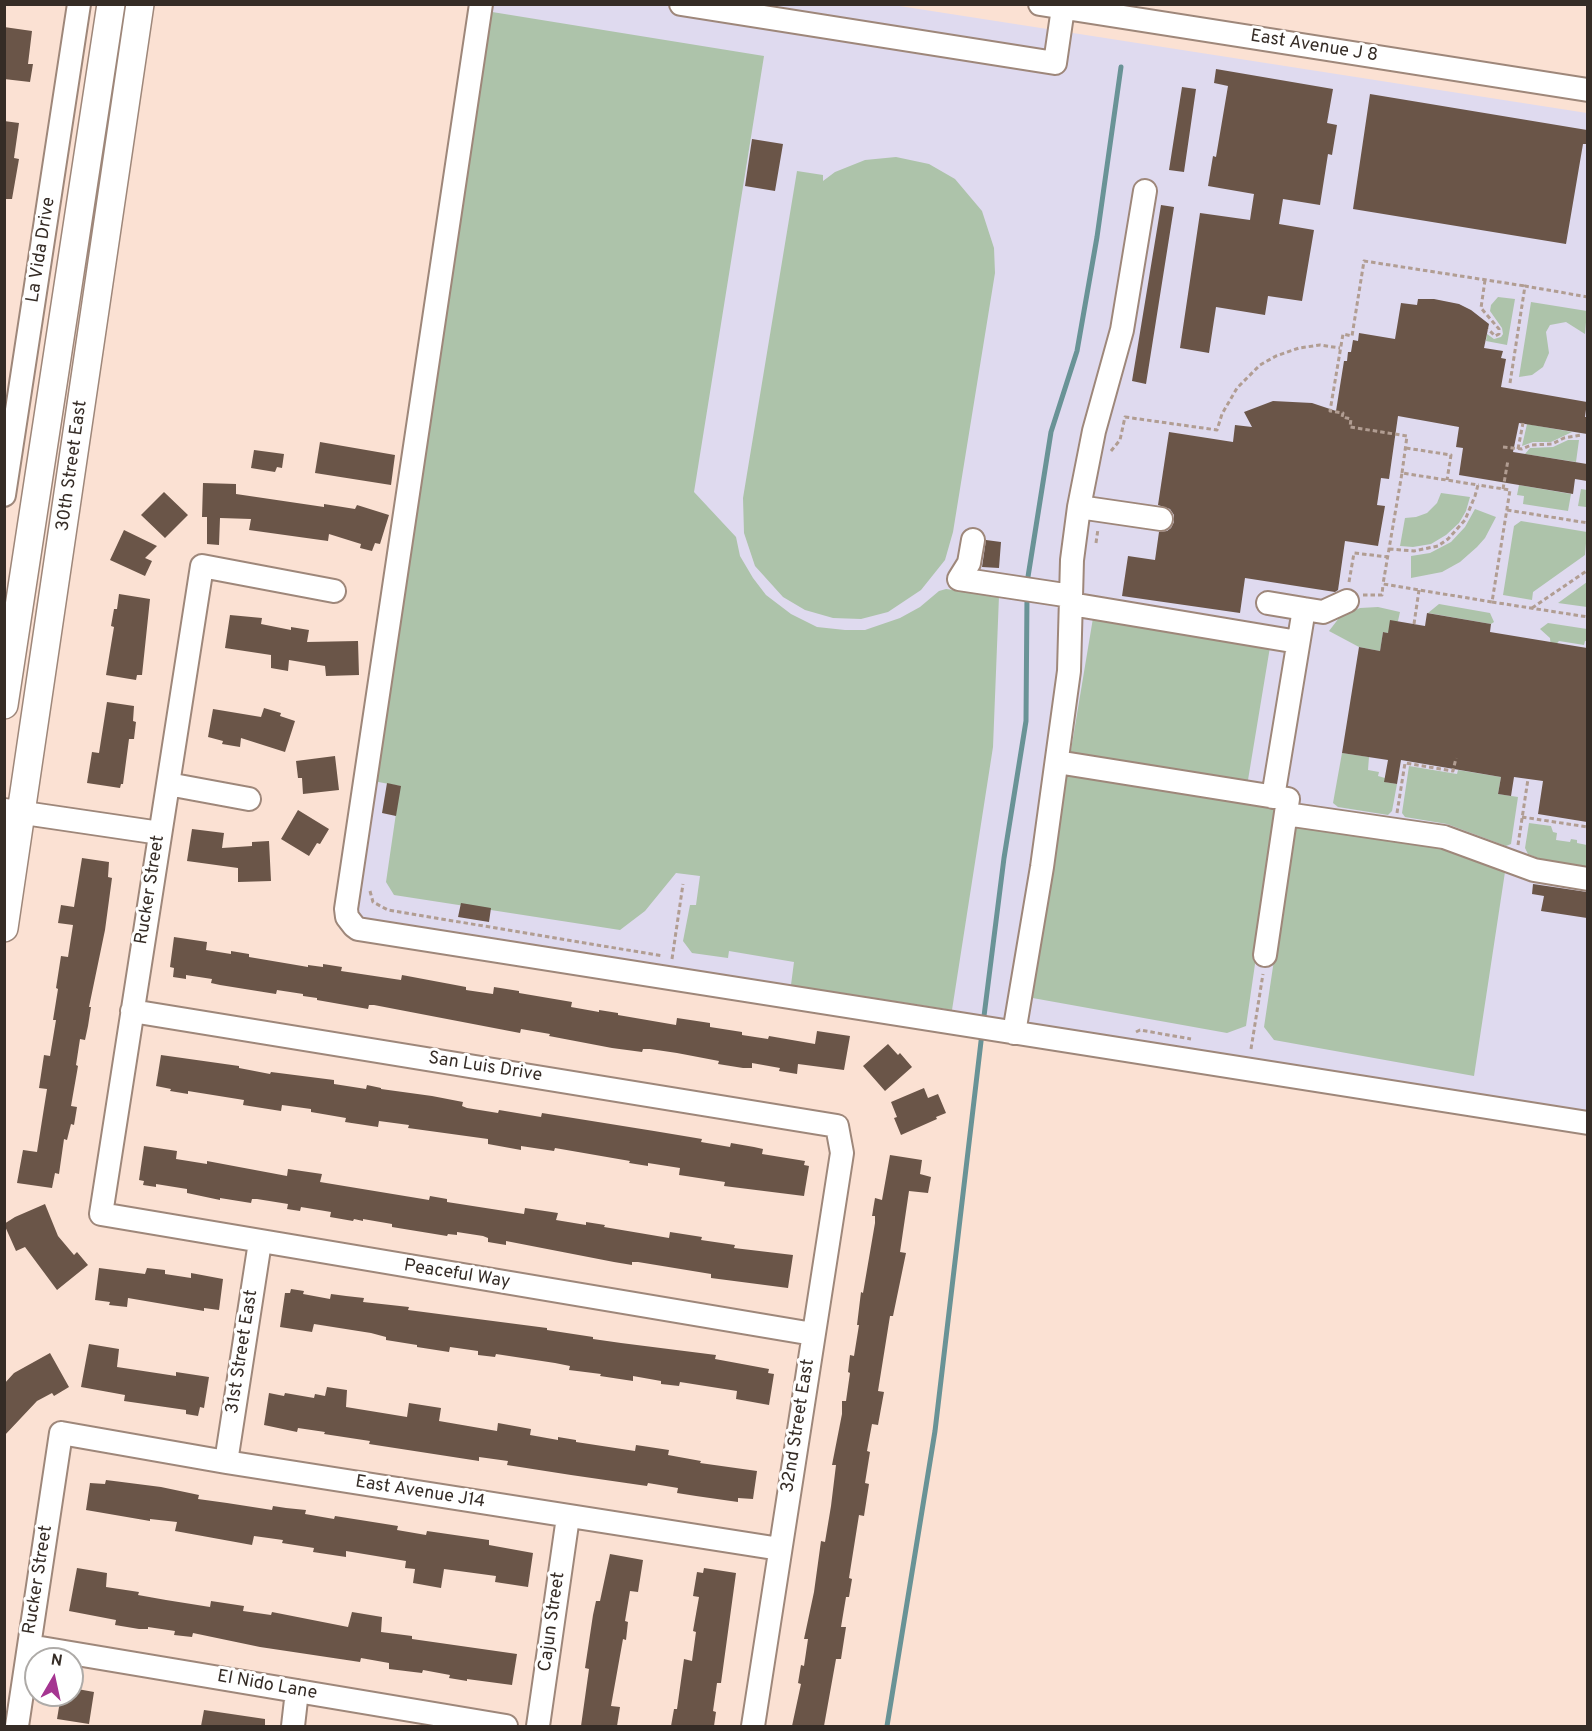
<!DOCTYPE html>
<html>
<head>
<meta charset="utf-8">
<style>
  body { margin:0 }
  #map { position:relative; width:1592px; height:1731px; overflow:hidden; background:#fbe1d3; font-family:Overpass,sans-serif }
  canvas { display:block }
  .frame { position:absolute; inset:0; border:6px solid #352c26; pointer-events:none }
  .north { position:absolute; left:24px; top:1647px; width:60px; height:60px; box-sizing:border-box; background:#fff; border:2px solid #aeaba8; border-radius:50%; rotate:9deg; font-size:16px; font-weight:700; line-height:24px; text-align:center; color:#352c26 }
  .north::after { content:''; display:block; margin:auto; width:21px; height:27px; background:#a53591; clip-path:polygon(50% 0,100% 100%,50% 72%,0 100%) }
</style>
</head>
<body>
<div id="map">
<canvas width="1592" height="1731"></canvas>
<div class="frame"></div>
<div class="north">N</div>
</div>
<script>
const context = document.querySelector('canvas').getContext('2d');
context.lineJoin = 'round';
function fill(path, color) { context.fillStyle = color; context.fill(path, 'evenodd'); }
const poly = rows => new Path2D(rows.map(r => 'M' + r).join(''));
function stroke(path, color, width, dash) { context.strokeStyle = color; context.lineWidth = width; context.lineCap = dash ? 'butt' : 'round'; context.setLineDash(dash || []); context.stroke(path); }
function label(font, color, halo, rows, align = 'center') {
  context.font = font + ' Overpass,sans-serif'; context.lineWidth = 6; context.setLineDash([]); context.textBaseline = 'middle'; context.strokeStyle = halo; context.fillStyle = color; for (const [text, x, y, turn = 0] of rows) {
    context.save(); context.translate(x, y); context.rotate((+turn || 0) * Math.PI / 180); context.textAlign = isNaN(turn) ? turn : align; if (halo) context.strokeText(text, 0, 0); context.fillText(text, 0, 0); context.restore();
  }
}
fill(poly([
  [471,5,893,5,1587,113,1587,1131,339,929]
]), '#dfdaef');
fill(poly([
  [486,11,764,56,694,492,736,537,740,556,753,578,766,595,791,614,817,627,845,630,865,630,900,618,920,607,939,591,946,589,999,596,993,747,952,1010,791,985,794,962,729,951,728,958,692,953,683,941,690,905,696,905,700,876,676,873,645,911,620,930,394,895,386,882,400,786,373,781],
  [896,157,929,164,955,179,982,211,994,248,995,273,953,532,945,560,921,590,888,612,861,619,833,618,805,610,783,597,755,566,744,533,743,498,797,171,823,175,823,181,835,172,865,160],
  [1498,297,1515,299,1507,345,1486,341,1487,334,1494,339,1501,337,1503,334,1502,328,1490,311,1491,305],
  [1531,302,1587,311,1585,334,1566,322,1550,325,1546,332,1549,353,1543,367,1532,375,1519,377],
  [1527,424,1572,432,1551,442,1533,442,1522,446],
  [1568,440,1579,440,1576,462,1525,454,1530,448,1553,447],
  [1519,485,1571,494,1568,511,1523,504,1524,496,1517,495],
  [1581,489,1587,490,1587,513,1586,513,1586,507,1578,506],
  [1441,493,1470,497,1466,511,1459,523,1446,535,1431,544,1413,547,1400,546,1405,518,1416,517,1427,513,1437,503],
  [1475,509,1496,517,1485,538,1477,547,1460,562,1442,572,1411,578,1411,556,1430,553,1451,542,1465,527],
  [1521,521,1587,532,1585,555,1533,592,1532,600,1503,595,1514,526],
  [1587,582,1587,607,1558,603],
  [1439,604,1490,613,1494,622,1491,624,1428,613],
  [1378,607,1400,612,1398,621,1388,633,1383,632,1380,651,1359,647,1329,631,1339,618,1346,614,1360,608],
  [1093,618,1270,647,1247,786,1070,756],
  [1548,623,1587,629,1587,641,1585,641,1584,645,1559,641,1551,650,1550,638,1540,629],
  [1342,753,1369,757,1368,770,1379,772,1378,776,1385,778,1385,782,1397,784,1392,811,1388,815,1338,807,1333,803],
  [1409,766,1457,774,1458,770,1501,777,1498,794,1518,797,1511,844,1506,846,1447,824,1405,817,1402,813],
  [1064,770,1278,806,1246,1026,1227,1033,1027,997],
  [1529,823,1551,826,1553,832,1557,833,1556,840,1570,842,1571,839,1577,840,1577,843,1587,845,1587,870,1556,865,1528,854,1525,848],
  [1294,826,1439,848,1505,872,1474,1076,1274,1040,1264,1027]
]), '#adc3aa');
stroke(poly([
  [1027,583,1051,432,1077,351,1097,237,1121,67],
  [983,1024,1004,858,1026,721,1027,595],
  [887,1726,935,1431,982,1033]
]), '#699396', 5);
fill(poly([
  [4,27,32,31,28,64,33,64,30,82,4,79],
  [1216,69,1333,89,1327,123,1337,125,1332,155,1328,154,1320,205,1283,199,1279,224,1314,230,1302,301,1268,296,1265,315,1216,307,1209,353,1180,348,1200,213,1250,220,1254,194,1208,186,1213,156,1216,157,1228,86,1214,83],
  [1182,87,1196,89,1184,172,1169,170],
  [1370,94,1587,130,1587,144,1583,144,1566,244,1353,209],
  [4,121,19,123,14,158,19,159,12,199,4,199],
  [752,139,783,144,775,191,745,186],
  [1161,205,1174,207,1146,384,1132,381],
  [1418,299,1434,299,1459,304,1471,310,1489,324,1484,348,1503,351,1501,358,1506,359,1501,387,1587,402,1585,417,1587,417,1587,434,1519,423,1513,452,1587,464,1587,481,1575,479,1573,494,1459,475,1463,448,1456,447,1459,427,1398,416,1389,479,1381,478,1377,505,1385,506,1378,546,1345,541,1338,590,1335,592,1245,578,1240,613,1122,596,1128,556,1155,560,1159,532,1167,531,1171,528,1174,522,1174,515,1170,509,1158,505,1169,432,1233,442,1235,425,1252,427,1244,412,1273,401,1312,403,1336,411,1344,361,1347,361,1348,352,1351,352,1353,340,1358,341,1359,333,1395,339,1401,303,1417,305],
  [320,442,395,455,391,485,315,473],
  [254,450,284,454,282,468,277,467,275,472,251,468],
  [203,483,236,484,236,494,324,507,324,504,355,509,357,505,389,515,380,544,375,543,372,551,360,548,361,544,329,534,328,541,249,530,251,519,220,518,219,545,207,544,207,517,202,517],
  [164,492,188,515,165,538,141,515],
  [124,530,157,546,145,558,152,561,145,576,110,560],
  [986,540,1001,542,999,568,982,567],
  [119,594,150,599,142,675,137,675,136,680,106,675,114,627,111,626,114,609,117,609],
  [1427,613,1491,624,1490,632,1587,648,1587,822,1538,814,1543,781,1514,777,1511,796,1498,794,1501,777,1401,760,1397,784,1384,782,1388,760,1342,753,1359,647,1380,651,1383,632,1388,633,1390,620,1425,626],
  [230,615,262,618,261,624,291,630,291,627,309,630,307,642,358,641,359,675,326,676,325,666,289,660,288,671,271,668,271,655,225,648],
  [107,702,134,706,133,721,136,722,134,739,129,739,123,784,121,784,120,788,87,783,92,752,99,753],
  [264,708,281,713,280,716,295,721,285,752,241,738,240,747,222,744,223,741,208,737,213,709,261,717],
  [335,756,339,790,303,794,302,778,298,778,296,761],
  [387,783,401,786,396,816,382,813],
  [298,810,329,829,320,844,317,843,309,856,281,839],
  [192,829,224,833,222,848,252,846,252,842,269,841,271,881,238,882,238,868,187,861],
  [82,858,109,862,108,877,112,878,105,930,89,1007,91,1007,88,1026,85,1040,80,1039,76,1065,78,1066,71,1106,77,1107,74,1125,71,1124,67,1140,64,1139,59,1174,55,1173,52,1188,17,1183,23,1150,37,1152,47,1089,39,1088,44,1055,50,1056,56,1020,53,1020,58,989,56,988,61,956,68,957,73,925,58,923,61,905,74,907],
  [1533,884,1587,892,1587,918,1541,911,1544,896,1532,894],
  [461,903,491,908,489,922,458,917],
  [174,937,207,942,206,950,231,954,231,951,249,954,249,957,308,967,308,965,323,967,323,964,342,967,341,971,401,980,402,975,466,987,466,990,493,994,494,987,519,991,519,993,572,1002,571,1007,599,1012,599,1010,618,1013,618,1015,676,1025,677,1018,710,1023,710,1027,742,1032,742,1035,768,1039,769,1036,815,1044,817,1031,850,1036,844,1070,798,1064,797,1074,779,1071,780,1068,752,1063,752,1068,743,1068,718,1064,719,1061,677,1053,650,1049,643,1049,642,1052,612,1048,549,1036,550,1034,521,1029,520,1033,374,1005,369,1005,368,1009,317,1000,317,998,303,996,303,994,277,990,276,994,220,985,211,983,212,979,186,975,186,979,173,977,174,968,170,967],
  [888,1044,898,1055,900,1053,912,1067,885,1091,863,1066],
  [161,1055,239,1066,239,1068,270,1074,271,1072,334,1080,334,1084,366,1089,367,1085,381,1088,381,1089,432,1096,463,1102,462,1106,467,1108,498,1113,499,1110,541,1117,542,1113,654,1131,702,1139,701,1142,730,1147,731,1143,754,1147,763,1149,762,1154,805,1161,804,1165,809,1166,804,1196,724,1186,725,1182,679,1175,680,1168,648,1163,648,1166,629,1163,630,1161,555,1148,554,1151,521,1146,521,1150,488,1144,488,1139,408,1128,409,1125,379,1121,378,1127,345,1122,346,1118,311,1112,311,1109,282,1105,281,1111,243,1105,244,1100,188,1091,188,1094,170,1091,171,1089,156,1086],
  [924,1088,928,1098,938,1094,946,1113,936,1117,937,1119,901,1135,894,1118,897,1117,891,1102],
  [144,1146,177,1151,176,1159,207,1164,207,1161,287,1176,288,1169,322,1174,320,1182,429,1200,430,1196,447,1199,447,1202,524,1214,525,1208,558,1213,556,1220,586,1225,586,1222,605,1225,604,1227,669,1238,670,1232,702,1237,701,1240,735,1245,734,1248,793,1255,788,1288,711,1278,711,1274,638,1262,632,1262,632,1265,614,1262,506,1241,506,1245,488,1242,488,1238,483,1236,457,1232,457,1235,448,1234,447,1236,392,1227,392,1224,363,1219,363,1221,354,1219,353,1221,330,1217,331,1212,301,1207,300,1211,287,1209,288,1204,257,1199,252,1199,251,1203,220,1198,220,1200,187,1193,187,1189,156,1184,156,1187,143,1185,144,1181,139,1180],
  [890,1155,922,1160,920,1174,931,1177,928,1193,909,1191,900,1252,906,1253,893,1316,890,1316,878,1391,884,1392,878,1425,872,1424,867,1451,870,1452,865,1483,869,1484,864,1516,859,1515,849,1578,852,1579,849,1597,846,1597,841,1627,846,1627,841,1659,836,1659,824,1726,792,1726,801,1684,798,1683,801,1665,804,1666,808,1639,804,1639,814,1592,821,1541,825,1542,831,1506,836,1465,832,1465,842,1414,842,1401,846,1401,850,1373,848,1372,850,1355,854,1356,859,1325,857,1325,861,1292,863,1293,875,1223,875,1216,872,1216,875,1198,882,1200],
  [45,1204,58,1236,74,1255,77,1252,88,1265,57,1290,25,1247,16,1251,4,1224,15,1217],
  [99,1268,145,1274,147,1268,165,1270,165,1274,191,1278,191,1273,223,1279,219,1310,204,1308,204,1311,128,1298,127,1307,109,1305,110,1302,95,1300],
  [291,1289,304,1291,303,1294,330,1299,331,1294,346,1296,364,1298,363,1302,409,1307,408,1310,547,1328,547,1330,593,1337,593,1339,621,1343,716,1355,715,1359,769,1369,768,1373,774,1374,769,1405,736,1399,737,1391,680,1382,679,1386,661,1384,661,1381,633,1376,633,1381,600,1376,601,1374,569,1370,570,1366,555,1363,496,1354,495,1357,478,1355,478,1351,450,1347,449,1352,417,1347,417,1345,386,1340,386,1337,371,1333,314,1324,312,1332,280,1327,285,1293,290,1293],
  [89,1344,119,1349,117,1367,176,1376,176,1372,209,1377,204,1408,200,1407,198,1416,186,1414,186,1410,124,1401,125,1395,81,1387],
  [50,1353,69,1387,54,1396,52,1393,37,1401,4,1436,4,1384,14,1373],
  [327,1387,347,1390,346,1407,407,1417,409,1403,441,1408,439,1421,497,1431,498,1423,531,1429,530,1435,558,1440,558,1437,576,1440,576,1442,635,1451,636,1445,669,1450,668,1455,701,1461,700,1463,757,1471,753,1499,738,1498,738,1502,696,1496,677,1493,678,1488,648,1483,647,1486,571,1475,507,1465,508,1461,479,1457,479,1461,369,1444,370,1441,324,1434,325,1432,298,1428,297,1432,264,1425,269,1393,284,1396,285,1393,314,1398,315,1394,325,1396],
  [106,1480,161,1487,199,1495,198,1499,227,1503,272,1510,273,1506,286,1508,306,1510,305,1514,334,1519,335,1516,398,1526,397,1530,426,1535,427,1531,489,1540,489,1545,533,1553,528,1587,495,1582,496,1576,444,1569,441,1588,413,1583,415,1569,405,1568,406,1561,346,1551,346,1557,313,1552,314,1548,282,1543,283,1540,254,1536,252,1545,175,1531,177,1522,150,1519,150,1521,86,1510,90,1483,105,1484],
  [610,1554,643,1560,638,1592,630,1591,625,1621,628,1622,626,1640,623,1639,611,1706,620,1707,617,1726,581,1726,589,1669,585,1668,593,1615,596,1601,600,1601],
  [77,1568,107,1573,106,1587,139,1592,138,1595,166,1600,210,1607,211,1601,244,1606,243,1611,271,1615,272,1612,348,1627,352,1612,382,1617,381,1632,412,1636,412,1639,517,1654,512,1685,467,1679,467,1681,449,1678,450,1675,423,1670,422,1673,389,1669,389,1663,361,1658,360,1662,260,1647,193,1633,192,1637,174,1635,175,1631,148,1627,148,1629,139,1629,115,1625,116,1620,69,1611],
  [704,1568,736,1573,721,1683,717,1683,713,1711,716,1712,714,1726,671,1726,674,1709,677,1709,684,1659,692,1661,696,1632,693,1631,699,1597,693,1596,697,1572,703,1573],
  [72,1688,94,1692,89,1724,57,1719,60,1701,64,1702,66,1695,72,1695],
  [204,1710,265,1719,265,1726,201,1726]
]), '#6a5548');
const minor = poly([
  [481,4,346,909,347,917,354,926,358,929,1588,1123],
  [681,4,1055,63,1063,8],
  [1040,4,1588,90],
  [4,495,79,4],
  [1079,507,1161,519],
  [973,540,969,563,959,579,1071,596],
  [334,591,202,566,101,1214,813,1334],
  [1268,603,1304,609,1273,797],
  [1071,604,1298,642],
  [1304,609,1323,612,1347,601],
  [1057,762,1288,799,1265,955],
  [168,784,249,799],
  [4,810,160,833],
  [1286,814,1444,837,1534,870,1588,879],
  [132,1011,837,1126,842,1153,753,1726],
  [1014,1033,1042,867,1069,671,1072,560,1079,507,1094,431,1122,330,1145,191],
  [226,1462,260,1242],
  [29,1646,506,1726],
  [17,1726,61,1433,226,1462,780,1549],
  [293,1726,297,1691],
  [538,1726,568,1517]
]);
const major = poly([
  [4,705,111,4],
  [4,928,140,4]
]);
stroke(minor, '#9e877a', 26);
stroke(major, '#9e877a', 30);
stroke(poly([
  [1485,280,1481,308,1499,329,1499,334,1495,336,1488,329],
  [1588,376,1588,386],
  [1510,383,1525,286,1588,297],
  [1503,447,1522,449,1531,445,1552,444,1564,438,1582,435],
  [1406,448,1451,455,1447,480],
  [1518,449,1523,423],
  [1111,451,1120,440,1125,417,1217,430,1222,414,1237,388,1260,365,1276,356,1299,348,1320,345,1340,348],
  [1402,473,1407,436,1350,427,1351,419,1342,417,1343,413,1330,411,1343,334,1352,336,1364,261,1525,286],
  [1503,489,1508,460],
  [1507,510,1588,523],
  [1096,543,1098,529],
  [1389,549,1414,551,1438,546,1448,539,1465,520,1475,496,1478,485,1402,473,1389,549,1383,584,1492,602,1510,490,1478,485],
  [1349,582,1354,553,1388,557],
  [1363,595,1382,595,1383,584],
  [1492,602,1588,617],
  [1532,608,1588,570],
  [1414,624,1419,590],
  [1397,813,1405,763,1453,771,1456,758],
  [1522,817,1588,827],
  [1518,845,1528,779],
  [370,891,373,902,388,910,663,956],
  [672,959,683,884],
  [1136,1032,1140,1030,1191,1039],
  [1251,1049,1263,974]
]), '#b19d92', 3, [4.5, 3]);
stroke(minor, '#fff', 22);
stroke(major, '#fff', 27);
label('18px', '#352c26', '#fff', [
  ["East Avenue J 8",1314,47,9],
  ["La Vida Drive",42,250,-81],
  ["30th Street East",73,466,-82],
  ["Rucker Street",151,890,-81],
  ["San Luis Drive",485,1068,9],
  ["Peaceful Way",457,1275,9],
  ["31st Street East",243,1352,-81],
  ["32nd Street East",799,1426,-81],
  ["East Avenue J14",420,1493,9],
  ["Rucker Street",39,1580,-81],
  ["Cajun Street",553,1622,-82],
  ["El Nido Lane",267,1686,10]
]);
</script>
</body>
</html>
